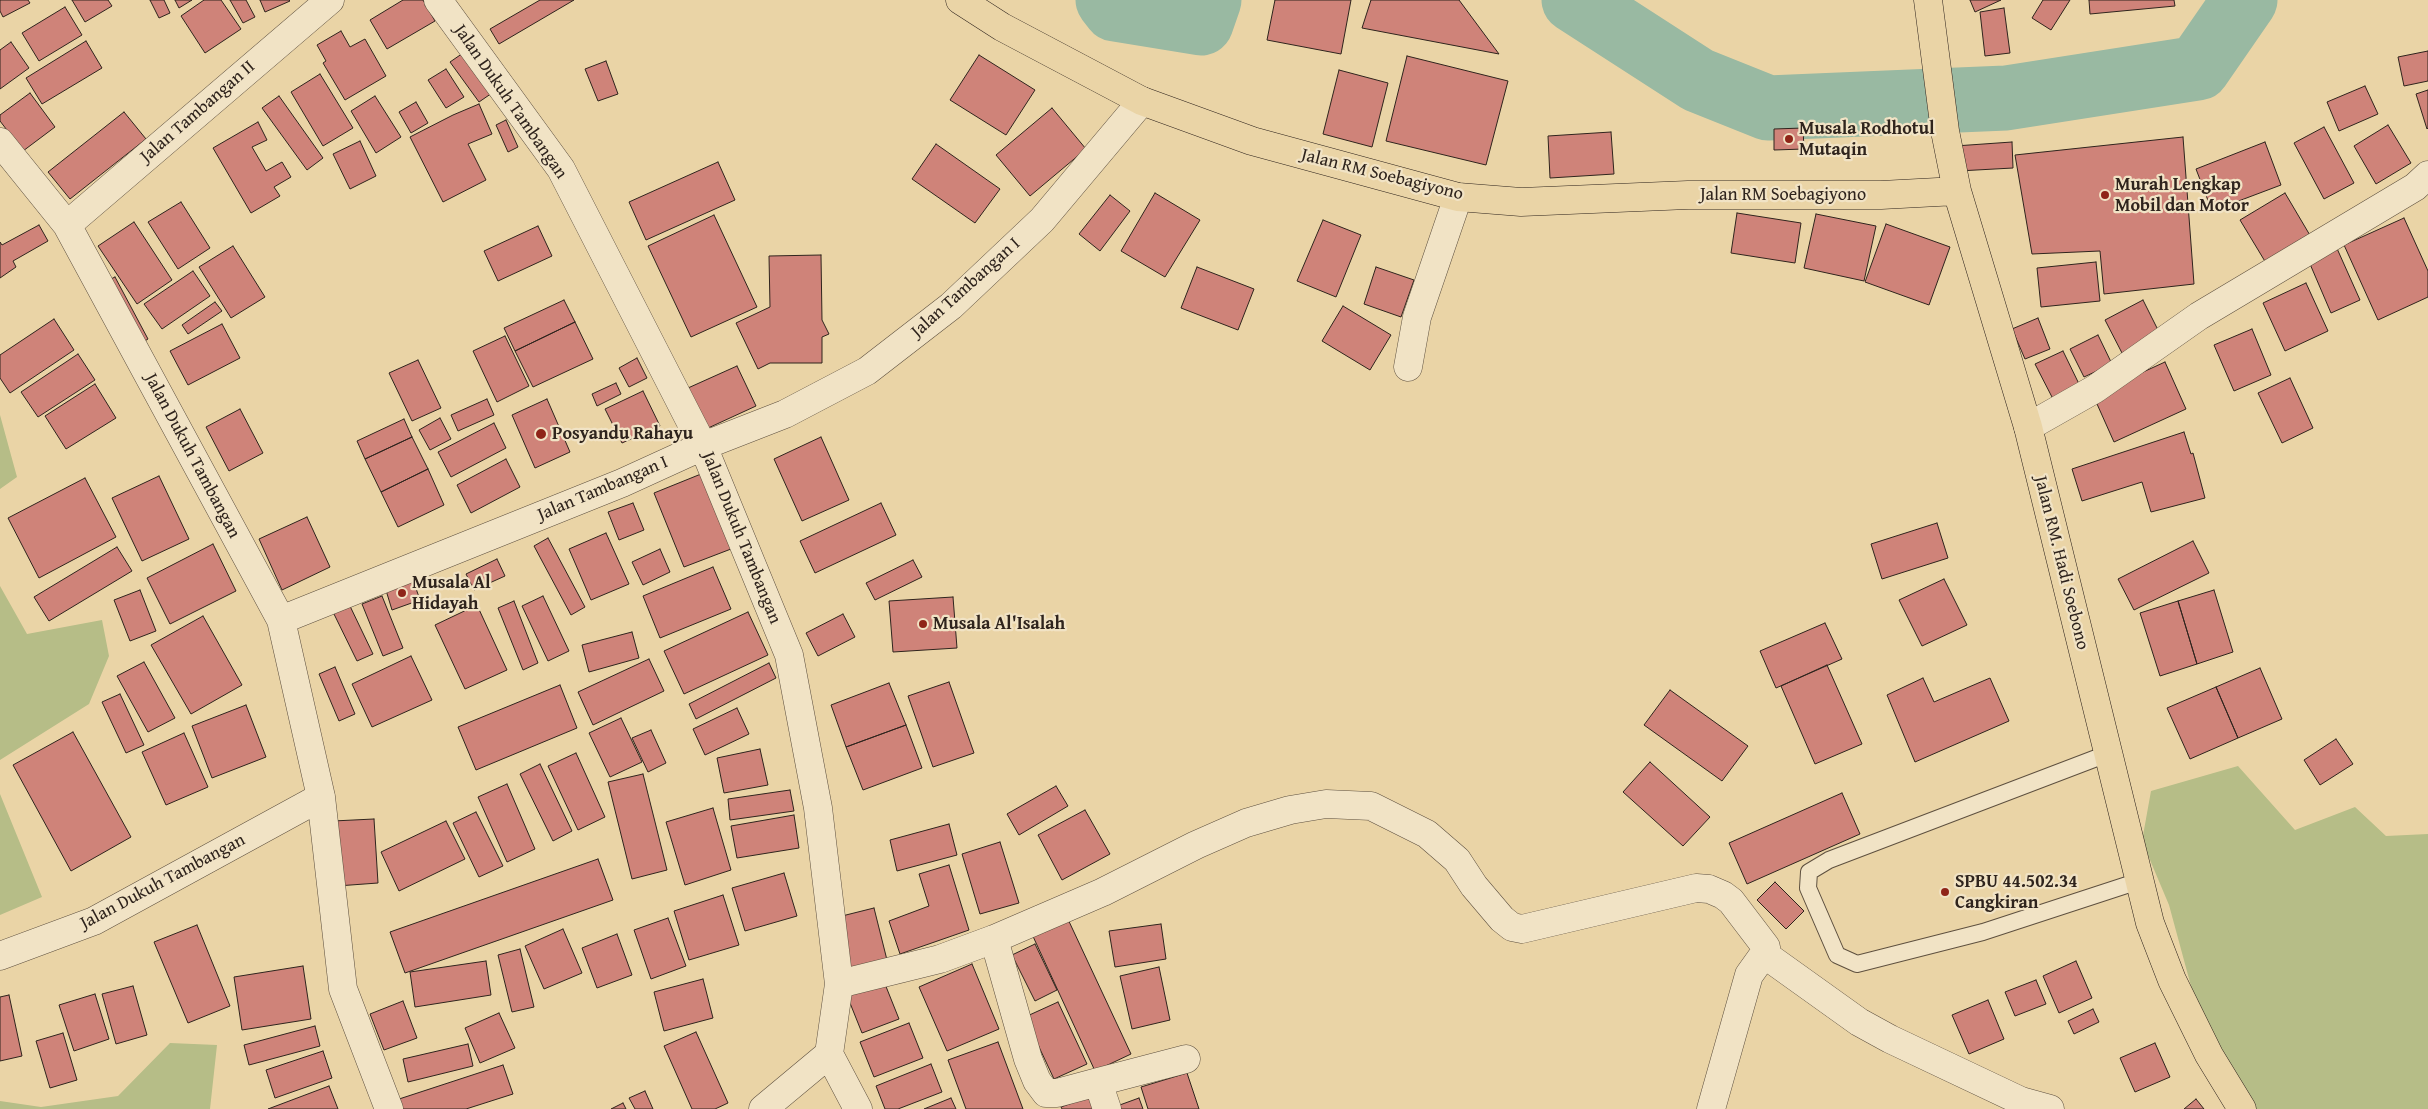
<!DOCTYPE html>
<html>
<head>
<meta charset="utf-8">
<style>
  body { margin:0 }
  canvas { display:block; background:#ead4a6 }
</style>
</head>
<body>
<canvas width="2428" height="1109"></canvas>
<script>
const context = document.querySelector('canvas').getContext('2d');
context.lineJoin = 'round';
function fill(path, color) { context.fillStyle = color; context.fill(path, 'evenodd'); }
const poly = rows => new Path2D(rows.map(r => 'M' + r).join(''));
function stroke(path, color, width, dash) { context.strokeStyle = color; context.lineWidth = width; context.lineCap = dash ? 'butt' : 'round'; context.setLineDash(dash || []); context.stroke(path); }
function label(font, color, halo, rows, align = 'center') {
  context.font = font + ' "Gentium Book Plus",serif'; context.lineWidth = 4.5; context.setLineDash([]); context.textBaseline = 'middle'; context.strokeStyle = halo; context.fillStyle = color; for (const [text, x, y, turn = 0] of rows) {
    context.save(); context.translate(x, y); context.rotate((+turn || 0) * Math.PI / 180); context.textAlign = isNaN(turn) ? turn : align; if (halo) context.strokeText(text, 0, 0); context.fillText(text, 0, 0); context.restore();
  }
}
fill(poly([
  [0,415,17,477,0,489],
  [0,586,27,634,102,620,109,656,89,704,0,760],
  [2238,766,2295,830,2355,807,2386,836,2428,834,2428,1109,2249,1109,2201,1023,2169,905,2142,841,2151,791],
  [0,794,42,897,0,915],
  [170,1043,217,1045,210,1109,0,1109,0,1101,41,1107,118,1096]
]), '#b6bd87');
stroke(poly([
  [1108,0,1115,9,1201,23,1209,0],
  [1574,0,1698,80,1768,108,2006,98,2198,68,2245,0]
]), '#99b9a2', 65);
const building = poly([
  [0,0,28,0,30,3,3,17,0,11,0,0],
  [72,0,108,0,112,6,85,22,72,0],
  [150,0,164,0,170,13,159,18,150,0],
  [175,0,192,0,179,8,175,0],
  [204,0,221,0,241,29,205,53,181,16,204,0],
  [230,0,246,0,255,17,243,23,230,0],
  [260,0,289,0,290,1,265,12,260,0],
  [403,0,423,0,435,21,387,49,370,20,403,0],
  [540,0,574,0,499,44,490,29,540,0],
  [1275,0,1351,0,1341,54,1267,40,1275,0],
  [1371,0,1459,0,1499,54,1362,28,1371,0],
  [1970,0,2001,0,1975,12,1970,0],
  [2043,0,2070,0,2051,30,2032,18,2043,0],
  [2089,0,2174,0,2175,6,2090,14,2089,0],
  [65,7,82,35,39,61,22,33,65,7],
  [2004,8,2010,53,1985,56,1980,12,2004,8],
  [341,31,350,47,365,39,386,76,345,100,323,63,326,61,317,45,341,31],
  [86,41,102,68,42,104,26,78,86,41],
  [11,42,29,68,0,89,0,50,11,42],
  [466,51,495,91,479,102,450,62,466,51],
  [2428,51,2428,81,2404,86,2398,57,2428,51],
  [979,55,1035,90,1006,135,950,100,979,55],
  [1407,56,1508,81,1486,165,1386,141,1407,56],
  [606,61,618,94,598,101,585,69,606,61],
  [446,69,464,97,446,108,428,80,446,69],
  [1339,70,1388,83,1372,147,1323,134,1339,70],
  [320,74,353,128,323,146,291,92,320,74],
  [2365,86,2378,114,2339,131,2327,102,2365,86],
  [2428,90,2428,128,2427,129,2416,94,2428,90],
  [30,93,55,127,23,151,0,121,0,115,30,93],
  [279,96,323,158,307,170,262,108,279,96],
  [375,96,401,137,376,153,351,111,375,96],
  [416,102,428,123,411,133,399,112,416,102],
  [479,104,492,134,468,144,486,180,443,202,410,137,453,115,479,104],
  [1052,108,1086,149,1030,196,996,155,1052,108],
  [124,112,146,139,70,199,48,172,124,112],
  [506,120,518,147,508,152,496,125,506,120],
  [258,122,267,140,252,147,266,171,282,162,291,177,274,187,280,196,251,213,213,148,258,122],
  [2388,125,2411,163,2376,184,2354,146,2388,125],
  [2324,127,2354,183,2324,199,2294,143,2324,127],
  [1803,128,1804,149,1774,150,1774,129,1803,128],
  [1611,132,1614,174,1550,178,1548,136,1611,132],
  [2183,137,2194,284,2104,294,2100,251,2032,254,2015,155,2183,137],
  [360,141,376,176,350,189,333,154,360,141],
  [2012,142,2013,168,1958,171,1955,146,2012,142],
  [2265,142,2281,185,2212,211,2196,169,2265,142],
  [936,144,1000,189,975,223,912,179,936,144],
  [718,162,735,200,646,240,629,202,718,162],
  [1155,193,1200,220,1165,277,1121,251,1155,193],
  [2285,193,2311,237,2266,263,2240,220,2285,193],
  [1110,195,1130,211,1100,251,1079,234,1110,195],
  [181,202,210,248,178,269,148,222,181,202],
  [1737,213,1801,223,1795,263,1731,253,1737,213],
  [1816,214,1876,226,1864,281,1804,268,1816,214],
  [714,215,757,307,691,337,648,246,714,215],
  [2404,218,2428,271,2428,297,2378,320,2344,245,2404,218],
  [1323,220,1361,235,1336,297,1297,281,1323,220],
  [134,222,172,280,137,304,98,246,134,222],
  [1886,224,1950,247,1929,305,1865,282,1886,224],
  [39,225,48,241,13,261,16,267,0,278,0,242,2,245,39,225],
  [538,226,552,256,498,281,484,251,538,226],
  [2335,244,2360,300,2331,313,2307,257,2335,244],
  [233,246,265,297,231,318,199,267,233,246],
  [821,255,822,320,829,334,822,337,822,363,770,363,758,369,736,323,770,307,769,256,821,255],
  [2096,262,2100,301,2041,307,2037,268,2096,262],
  [1197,267,1254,289,1238,330,1181,308,1197,267],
  [1376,267,1414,280,1401,317,1364,304,1376,267],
  [193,271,210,296,162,329,144,304,193,271],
  [115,277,148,339,140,344,107,281,115,277],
  [2306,283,2328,331,2285,351,2263,303,2306,283],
  [564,300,575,322,515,351,504,328,564,300],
  [2143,300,2160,334,2122,353,2105,320,2143,300],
  [215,302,222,311,188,334,182,325,215,302],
  [1343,306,1391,335,1370,370,1322,341,1343,306],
  [2038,318,2050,349,2025,359,2012,329,2038,318],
  [54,319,74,350,10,393,0,378,0,355,54,319],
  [575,322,593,359,533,387,515,351,575,322],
  [222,324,240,358,188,385,170,351,222,324],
  [2252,329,2271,375,2234,391,2214,345,2252,329],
  [2098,335,2112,364,2084,377,2070,349,2098,335],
  [505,336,529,386,497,402,473,351,505,336],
  [2063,351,2080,386,2053,399,2035,364,2063,351],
  [78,354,95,380,38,417,21,392,78,354],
  [637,358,647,378,629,387,619,368,637,358],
  [418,360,441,408,412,421,389,373,418,360],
  [2165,362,2186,409,2114,442,2093,395,2165,362],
  [737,366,756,406,706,429,688,388,737,366],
  [2290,378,2313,428,2282,443,2258,393,2290,378],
  [616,383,621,394,597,406,592,394,616,383],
  [95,384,116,418,66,449,45,416,95,384],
  [643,391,660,426,622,443,605,409,643,391],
  [487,399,494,415,458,431,451,415,487,399],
  [547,399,570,452,535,468,512,415,547,399],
  [240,409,263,453,229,471,206,427,240,409],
  [440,418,451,439,430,450,419,430,440,418],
  [404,419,412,437,365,459,357,441,404,419],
  [494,423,506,448,451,477,438,452,494,423],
  [2184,432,2191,454,2193,453,2205,498,2151,512,2142,482,2082,501,2072,469,2184,432],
  [412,437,428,469,381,492,365,459,412,437],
  [821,437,849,500,802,521,774,459,821,437],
  [506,459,520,487,471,513,457,485,506,459],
  [428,469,444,505,398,527,381,492,428,469],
  [701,474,731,549,684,567,654,493,701,474],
  [159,476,189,539,142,561,112,498,159,476],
  [85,478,116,537,39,578,8,518,85,478],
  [633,503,644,530,619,540,608,512,633,503],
  [881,503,896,535,815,573,800,541,881,503],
  [307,517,330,567,282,590,259,539,307,517],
  [1937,523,1948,558,1882,579,1871,544,1937,523],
  [606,533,629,584,591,600,569,549,606,533],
  [548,538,585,607,571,615,534,546,548,538],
  [2193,541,2209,573,2134,610,2118,579,2193,541],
  [213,544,236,591,170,624,147,578,213,544],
  [117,547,132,571,49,621,34,597,117,547],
  [660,549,670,572,643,585,632,562,660,549],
  [497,559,505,576,474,590,466,574,497,559],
  [913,560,922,577,875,600,866,583,913,560],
  [713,567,731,609,660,638,643,596,713,567],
  [412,577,420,600,392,610,385,587,412,577],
  [1944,579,1967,625,1922,646,1899,600,1944,579],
  [140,590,156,631,130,641,114,600,140,590],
  [2214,590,2233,652,2197,664,2178,601,2214,590],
  [382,596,403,648,383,656,362,604,382,596],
  [543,596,569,651,548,661,522,606,543,596],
  [953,597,957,648,893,652,889,601,953,597],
  [514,601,538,663,523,670,498,608,514,601],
  [2178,601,2197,664,2160,676,2140,613,2178,601],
  [349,604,373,654,357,661,333,612,349,604],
  [477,605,507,670,465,689,435,625,477,605],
  [748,612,768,655,684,694,664,651,748,612],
  [843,614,855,637,818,656,806,633,843,614],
  [203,616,242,685,191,714,151,645,203,616],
  [1825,623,1842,659,1776,688,1760,651,1825,623],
  [632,632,639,658,589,672,582,645,632,632],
  [411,656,432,700,372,727,352,684,411,656],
  [649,659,664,691,593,725,578,692,649,659],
  [144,662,175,718,148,732,117,676,144,662],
  [769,663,776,678,696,719,689,704,769,663],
  [1827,665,1862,744,1815,764,1781,686,1827,665],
  [335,667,355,714,339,721,319,674,335,667],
  [2260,668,2282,719,2238,738,2216,687,2260,668],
  [1923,678,1934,702,1990,678,2009,721,1915,762,1887,695,1923,678],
  [949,682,974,753,933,767,908,696,949,682],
  [889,683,906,725,846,747,831,705,889,683],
  [560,685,577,728,476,770,458,727,560,685],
  [2216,687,2238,738,2190,759,2167,708,2216,687],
  [1670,690,1748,746,1722,781,1644,725,1670,690],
  [120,694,144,745,126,753,102,702,120,694],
  [246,705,266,757,212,778,192,726,246,705],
  [737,708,749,734,705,755,693,729,737,708],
  [621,718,642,762,610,777,589,733,621,718],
  [906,725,922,768,863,790,846,747,906,725],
  [651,730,666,763,648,772,632,738,651,730],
  [73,732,131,837,71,871,13,765,73,732],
  [184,733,208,787,166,805,142,752,184,733],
  [2336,739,2353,764,2320,785,2304,760,2336,739],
  [760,749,768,785,724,793,717,758,760,749],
  [576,753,605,817,578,830,548,766,576,753],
  [1650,762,1710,817,1683,846,1623,792,1650,762],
  [540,764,572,831,553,841,520,774,540,764],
  [643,774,667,870,632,879,608,782,643,774],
  [507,784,535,849,507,862,478,797,507,784],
  [1056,786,1068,806,1019,835,1007,814,1056,786],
  [790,790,794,811,730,820,728,799,790,790],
  [1842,793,1860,834,1747,884,1729,843,1842,793],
  [713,808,731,870,685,885,666,822,713,808],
  [1085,810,1110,854,1062,880,1038,835,1085,810],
  [476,812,503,866,479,877,453,823,476,812],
  [794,815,799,848,737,858,731,826,794,815],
  [374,819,378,883,337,886,333,821,374,819],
  [446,821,465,859,399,891,381,852,446,821],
  [949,824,957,855,897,871,890,840,949,824],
  [1000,842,1019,903,980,914,962,854,1000,842],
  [598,859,613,900,405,973,390,932,598,859],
  [949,865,969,930,900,954,889,921,929,906,919,874,949,865],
  [784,873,797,916,745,931,732,888,784,873],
  [1775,882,1804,911,1786,929,1757,900,1775,882],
  [723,895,739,945,689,960,674,911,723,895],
  [874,908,888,964,852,973,838,917,874,908],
  [1066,915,1131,1054,1095,1071,1031,932,1066,915],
  [668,918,686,966,651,979,634,930,668,918],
  [1161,924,1166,959,1115,967,1109,931,1161,924],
  [197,925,230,1006,188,1023,154,942,197,925],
  [563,929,582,973,544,989,525,946,563,929],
  [617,934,632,975,597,988,582,948,617,934],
  [1035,944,1057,990,1035,1001,1012,955,1035,944],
  [520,949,534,1007,512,1012,498,955,520,949],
  [486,961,491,995,415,1007,410,972,486,961],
  [2076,961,2092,998,2059,1013,2043,976,2076,961],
  [972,964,999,1029,947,1051,919,987,972,964],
  [303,966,311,1019,242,1030,234,977,303,966],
  [1159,967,1170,1020,1132,1029,1120,976,1159,967],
  [703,979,713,1018,664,1031,654,992,703,979],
  [883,979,899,1019,862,1033,846,993,883,979],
  [2036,980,2046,1004,2015,1016,2005,992,2036,980],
  [133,986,147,1035,116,1044,102,994,133,986],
  [95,994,109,1039,74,1051,59,1005,95,994],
  [9,995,22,1056,0,1061,0,997,9,995],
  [1988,1000,2004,1039,1969,1054,1952,1015,1988,1000],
  [403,1001,417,1038,384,1050,370,1014,403,1001],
  [1058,1002,1087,1064,1054,1079,1025,1017,1058,1002],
  [2093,1009,2099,1022,2074,1034,2068,1021,2093,1009],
  [499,1013,515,1048,480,1063,465,1028,499,1013],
  [909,1023,923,1058,874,1077,860,1042,909,1023],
  [315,1026,320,1046,249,1065,244,1045,315,1026],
  [696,1032,728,1103,715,1109,692,1109,664,1046,696,1032],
  [63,1033,77,1080,50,1088,36,1041,63,1033],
  [998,1042,1023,1109,966,1109,948,1060,998,1042],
  [2155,1043,2170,1077,2135,1092,2120,1058,2155,1043],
  [468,1044,473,1066,408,1082,403,1059,468,1044],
  [323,1051,332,1078,275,1098,266,1070,323,1051],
  [931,1064,942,1092,898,1109,885,1109,876,1086,931,1064],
  [503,1065,513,1094,466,1109,396,1109,393,1101,503,1065],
  [1187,1073,1199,1109,1148,1109,1141,1087,1187,1073],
  [329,1086,338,1109,268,1109,329,1086],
  [645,1091,653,1109,635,1109,629,1098,645,1091],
  [1094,1095,1099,1109,1062,1109,1061,1107,1094,1095],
  [951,1098,956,1109,924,1109,951,1098],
  [1139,1098,1143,1109,1118,1109,1117,1106,1139,1098],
  [2196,1099,2204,1109,2184,1109,2196,1099],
  [623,1103,626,1109,611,1109,623,1103]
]);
fill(building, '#cf8379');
stroke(building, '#2f241d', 1);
const service = poly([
  [2107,754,1829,860,1809,872,1808,888,1837,955,1857,964,1983,932,2139,881]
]);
const minor = poly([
  [438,0,561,169,703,446,789,655,818,808,839,984,829,1054,763,1109],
  [0,142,67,225,281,620,321,797,343,989,389,1109],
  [67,225,330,0],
  [1408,367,1417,317,1458,197],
  [2028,427,2095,389,2199,316,2415,187,2428,175],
  [281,620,622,483,703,446,785,414,867,371,951,306,1042,220,1142,101],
  [994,939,1028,1059,1037,1081,1046,1093,1057,1093,1098,1082,1107,1109],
  [1764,954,1859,1022,1890,1039,2021,1101,2050,1109],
  [0,956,94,921,321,797],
  [839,984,940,959,994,939,1103,892,1196,845,1246,823,1290,810,1326,804,1371,806,1427,834,1457,860,1474,886,1502,919,1512,927,1522,929,1696,888,1709,889,1723,895,1731,901,1766,947,1764,954,1749,975,1711,1109],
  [829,1054,858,1109],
  [1098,1082,1186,1059]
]);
const primary = poly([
  [960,0,1002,27,1142,101,1252,141,1458,197,1521,202,1688,195,1881,195,1957,191],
  [1928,0,1945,131,1957,191,2028,427,2150,923,2172,980,2209,1055,2242,1109]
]);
stroke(service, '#5e503f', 18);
stroke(minor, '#5e503f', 29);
stroke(primary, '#2f241d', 29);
stroke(service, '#f1e3c5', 16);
stroke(minor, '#f1e3c5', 28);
stroke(primary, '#ead4a6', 28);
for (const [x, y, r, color] of [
  [1789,139,5,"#8f2418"],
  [2105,195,5,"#8f2418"],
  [541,434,6,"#8f2418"],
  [402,593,5,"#8f2418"],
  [923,624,5,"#8f2418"],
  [1945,892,5,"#8f2418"]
]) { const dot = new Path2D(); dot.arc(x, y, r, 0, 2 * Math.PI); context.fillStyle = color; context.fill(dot); stroke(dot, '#f1e3c5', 2); }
label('18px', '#2f241d', '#f1e3c5', [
  ["Jalan Dukuh Tambangan",510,102,55],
  ["Jalan Tambangan II",198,112,-41],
  ["Jalan RM Soebagiyono",1382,175,14],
  ["Jalan RM Soebagiyono",1783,195],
  ["Jalan Tambangan I",966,288,-42],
  ["Jalan Dukuh Tambangan",192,456,62],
  ["Jalan Tambangan I",603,489,-23],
  ["Jalan Dukuh Tambangan",741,538,68],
  ["Jalan RM. Hadi Soebono",2061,563,76],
  ["Jalan Dukuh Tambangan",163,882,-28]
]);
label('bold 18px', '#2f241d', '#f1e3c5', [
  ["Musala Rodhotul",1799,129],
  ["Mutaqin",1799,150],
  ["Murah Lengkap",2115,185],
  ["Mobil dan Motor",2115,206],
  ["Posyandu Rahayu",552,434],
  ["Musala Al",412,583],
  ["Hidayah",412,604],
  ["Musala Al'Isalah",933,624],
  ["SPBU 44.502.34",1955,882],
  ["Cangkiran",1955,903]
], 'left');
</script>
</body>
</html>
